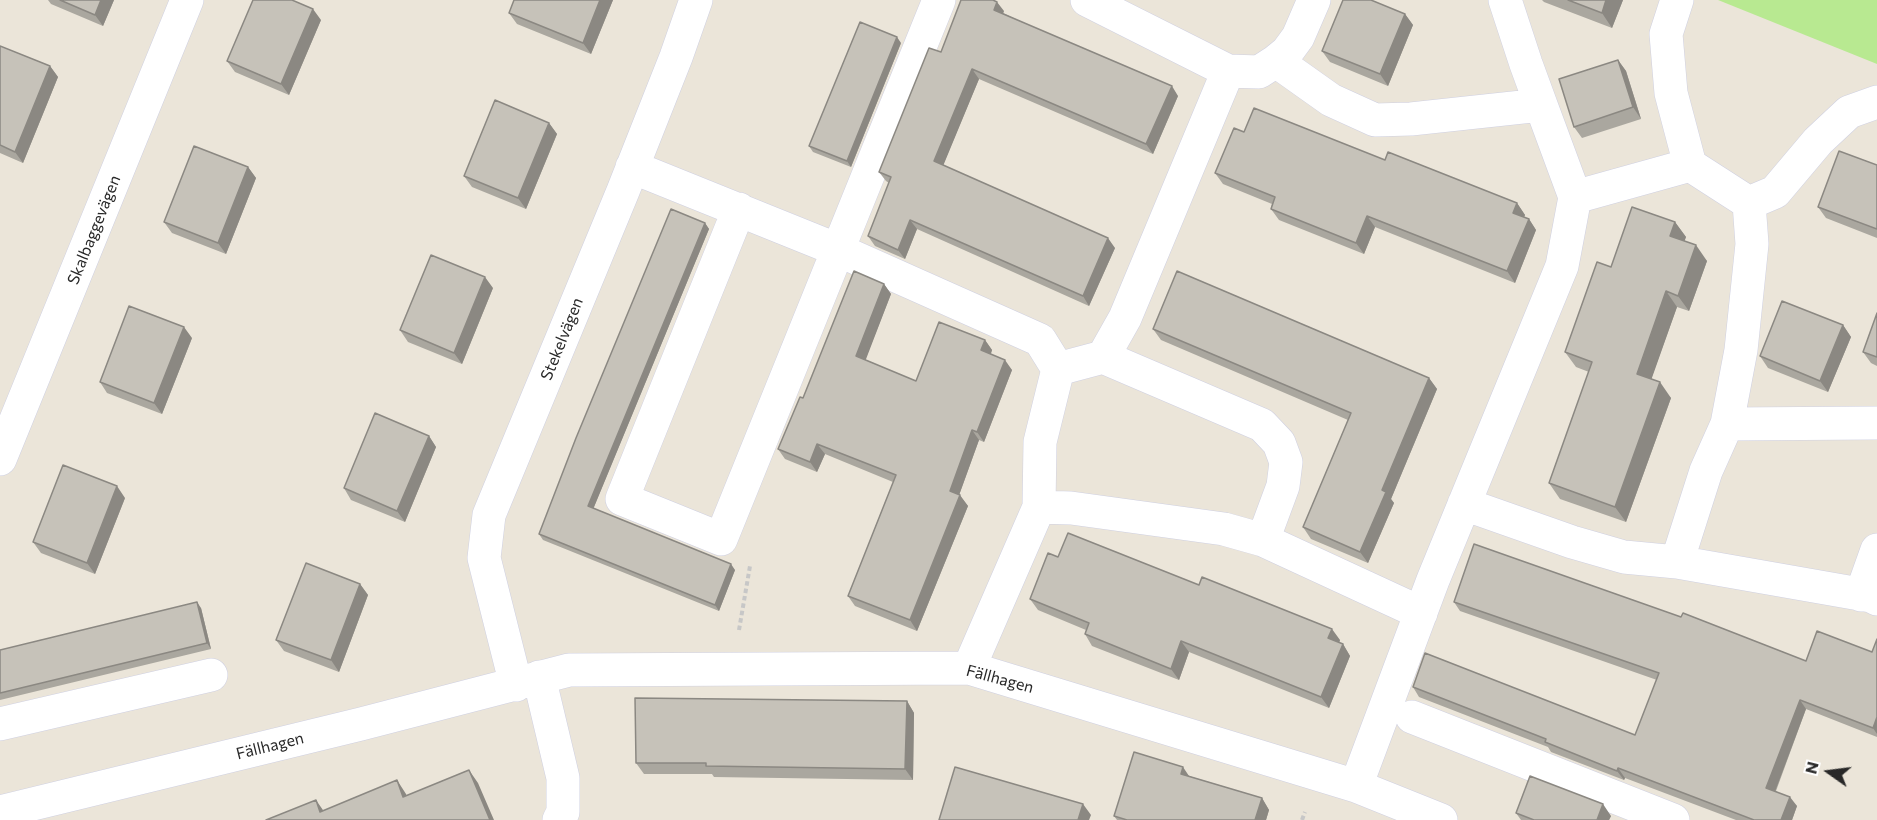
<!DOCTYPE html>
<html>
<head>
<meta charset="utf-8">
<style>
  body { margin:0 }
  #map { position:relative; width:1877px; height:820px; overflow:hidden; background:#ebe5d9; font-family:Commissioner,sans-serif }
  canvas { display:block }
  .north { position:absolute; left:1799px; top:742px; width:60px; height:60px; -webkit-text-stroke:4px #fff; paint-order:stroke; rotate:284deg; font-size:16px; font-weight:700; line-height:24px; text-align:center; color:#282828 }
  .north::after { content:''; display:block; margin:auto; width:21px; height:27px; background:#282828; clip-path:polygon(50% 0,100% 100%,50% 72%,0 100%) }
</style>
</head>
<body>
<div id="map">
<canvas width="1877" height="820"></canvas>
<div class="north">N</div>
</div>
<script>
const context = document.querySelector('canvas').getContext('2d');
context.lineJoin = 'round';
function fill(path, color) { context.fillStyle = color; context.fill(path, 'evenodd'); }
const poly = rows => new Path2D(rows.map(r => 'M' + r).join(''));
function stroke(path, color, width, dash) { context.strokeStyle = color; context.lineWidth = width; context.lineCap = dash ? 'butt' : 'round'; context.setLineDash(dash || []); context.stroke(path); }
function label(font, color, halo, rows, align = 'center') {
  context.font = font + ' Commissioner,sans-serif'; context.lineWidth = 4.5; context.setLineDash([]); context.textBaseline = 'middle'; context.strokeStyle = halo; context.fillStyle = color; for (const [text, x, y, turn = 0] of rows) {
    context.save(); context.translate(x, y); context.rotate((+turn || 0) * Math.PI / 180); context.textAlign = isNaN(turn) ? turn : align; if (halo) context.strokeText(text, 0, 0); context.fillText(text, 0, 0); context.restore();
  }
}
fill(poly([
  [1718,0,1877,0,1877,64]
]), '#b8e991');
const minor = poly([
  [1087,0,1228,71,1259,72,1276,61,1287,52,1298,37,1314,0],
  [1505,0,1526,64,1541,105],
  [1677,0,1666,34,1671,93,1690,165,1749,203,1775,192,1818,141,1849,112,1877,102],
  [1276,61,1331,100,1375,120,1411,119,1541,105,1575,197],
  [632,167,838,250,1040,340,1058,369],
  [1749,203,1752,244,1741,350,1727,424,1706,471,1677,562,1871,596,1877,599],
  [739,209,622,499,721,539,939,0],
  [1103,357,1125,318,1228,71],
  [1727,424,1877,423],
  [0,459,187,0],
  [1464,504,1572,542,1624,557,1677,562],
  [1039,507,1040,442,1058,369,1103,357,1262,425,1279,443,1286,462,1283,486,1263,540],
  [1861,595,1877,550],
  [969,668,1039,507,1071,508,1224,529,1263,540,1421,613],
  [539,677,563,778,563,812,559,820],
  [516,685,484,558,489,515,623,191,676,57,696,0],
  [1412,717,1673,820],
  [0,724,211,675],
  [1356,786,1433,580,1562,266,1575,197,1690,165],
  [0,812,361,724,569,670,969,668,1356,786,1441,820]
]);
stroke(minor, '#cfd0e1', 34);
stroke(poly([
  [739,630,750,566],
  [1302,820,1305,812]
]), '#c7c7c7', 4, [4.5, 3]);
stroke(minor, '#fff', 33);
fill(poly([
  [48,0,114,0,103,26,51,4],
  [514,0,613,0,591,54,517,24,509,13],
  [1542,0,1623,0,1612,28,1544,2],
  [1004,11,1003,13,1178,96,1153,154,979,79,943,165,1115,248,1089,306,917,229,905,259,875,246,868,236,889,183,886,181,879,172,941,52],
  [1405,14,1413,25,1388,86,1330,62,1322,51],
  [321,20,289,95,235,72,227,61],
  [901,43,851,167,813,152,809,146],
  [0,46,50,66,58,77,23,163,0,153],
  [1618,60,1626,71,1641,119,1582,138,1574,127],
  [549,123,557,134,526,209,472,187,464,176],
  [1244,132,1385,160,1517,203,1525,215,1524,217,1529,219,1536,230,1515,283,1375,227,1364,254,1279,220,1271,209,1272,204,1223,184,1215,173],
  [1877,165,1877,238,1826,218,1818,207],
  [248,167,256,178,226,254,172,233,164,222],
  [1675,222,1686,237,1684,241,1707,261,1689,311,1677,307,1651,379,1671,398,1626,522,1560,499,1549,483,1589,372,1576,367,1565,352,1611,267],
  [705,223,709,229,593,509,735,570,719,611,543,540,539,534],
  [884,284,891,294,865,360,916,381,985,340,992,350,991,354,1012,370,984,442,979,440,959,495,968,506,917,631,855,606,848,596,893,482,825,454,817,472,785,459,778,449,803,398],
  [493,288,462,364,408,342,400,330],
  [1877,313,1877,366,1871,363,1863,352],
  [1843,325,1851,337,1828,392,1768,368,1760,356],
  [1153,329,1429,378,1437,389,1391,499,1394,503,1368,563,1311,539,1303,527,1348,420,1161,340],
  [192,338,162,414,107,393,100,382],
  [429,436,436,447,405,522,351,500,344,488],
  [125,498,95,574,41,553,33,542],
  [1058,557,1340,640,1339,643,1343,644,1350,656,1329,708,1189,652,1179,680,1092,646,1085,634,1086,630,1038,610,1030,599],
  [360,584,368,595,339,672,284,651,276,640],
  [1454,602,1806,661,1872,652,1877,639,1877,737,1806,709,1776,791,1797,806,1792,820,1736,820,1625,778,1624,780,1551,752,1548,747,1419,697,1413,687,1635,735,1657,680,1460,611],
  [201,608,211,649,0,700,0,650],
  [907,701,914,713,913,780,714,777,712,774,644,774,636,763],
  [1189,776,1262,798,1269,810,1266,820,1117,820,1114,816],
  [1516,813,1611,816,1609,820,1521,820]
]), '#aaa79f');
fill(poly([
  [101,0,114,0,103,26,95,15],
  [600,0,613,0,591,54,583,43],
  [1606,0,1623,0,1612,28,1602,13],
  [997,2,1004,11,1001,19,994,10],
  [313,9,321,20,289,95,281,84],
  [1405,14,1413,25,1388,86,1380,74],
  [897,37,901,43,851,167,847,161],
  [1618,60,1626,71,1641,119,1633,107],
  [50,66,58,77,23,163,15,152],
  [972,69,979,79,941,171,934,161],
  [1172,86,1178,96,1153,154,1146,144],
  [549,123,557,134,526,209,518,198],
  [248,167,256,178,226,254,218,243],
  [1517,203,1525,215,1521,224,1513,213],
  [1367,216,1375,227,1364,254,1356,243],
  [1529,219,1536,230,1515,283,1507,271],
  [910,220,917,229,905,259,898,250],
  [1675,222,1686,237,1681,251,1670,236],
  [705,223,709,229,592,512,588,506],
  [1108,238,1115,248,1089,306,1083,296],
  [1696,245,1707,261,1689,311,1678,296],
  [485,277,493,288,462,364,454,353],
  [884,284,891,294,863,367,856,356],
  [1666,291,1677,307,1648,389,1637,374],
  [1843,325,1851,337,1828,392,1820,381],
  [184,327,192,338,162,414,154,403],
  [985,340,992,350,988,361,981,350],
  [1005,360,1012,370,984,442,977,432],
  [1429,378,1437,389,1391,499,1394,503,1368,563,1360,552,1382,490],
  [1660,382,1671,398,1626,522,1615,507],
  [972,430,979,440,957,501,950,491],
  [429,436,436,447,405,522,397,511],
  [817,444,825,454,817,472,810,462],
  [117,486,125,498,95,574,87,563],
  [960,495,968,506,917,631,910,620],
  [731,564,735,570,719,611,715,605],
  [360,584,368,595,339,672,331,660],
  [197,602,201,608,211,649,207,643],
  [1332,629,1340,640,1336,650,1328,638],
  [1181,641,1189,652,1179,680,1171,669],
  [1343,644,1350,656,1329,708,1321,697],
  [1800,700,1806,709,1773,797,1766,788],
  [907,701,914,713,913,780,905,769],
  [1877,717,1877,734,1873,728],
  [1183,767,1191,779,1181,774],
  [1618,768,1625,778,1624,780,1617,771],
  [469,770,478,783,494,820,490,820],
  [397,780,406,794,412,810,403,797],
  [1790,797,1797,806,1792,820,1781,820],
  [1262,798,1269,810,1266,820,1255,820],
  [316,800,325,813,320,812],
  [1083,804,1091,815,1089,820,1078,820],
  [1603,804,1611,816,1609,820,1597,820]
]), '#8b8882');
const building = poly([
  [60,0,101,0,95,15,60,0],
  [253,0,292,0,313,9,281,84,227,61,253,0],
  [514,0,600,0,583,43,509,13,514,0],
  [961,0,993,0,997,2,994,10,1172,86,1146,144,972,69,934,161,1108,238,1083,296,910,220,898,250,868,236,891,177,879,172,929,48,941,52,961,0],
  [1343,0,1371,0,1405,14,1380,74,1322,51,1343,0],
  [1568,0,1606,0,1602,13,1568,0],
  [860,22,897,37,847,161,809,146,860,22],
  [0,46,50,66,15,152,0,145,0,46],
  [1618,60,1633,107,1574,127,1559,79,1618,60],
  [495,100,549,123,518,198,464,176,495,100],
  [1254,108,1385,160,1388,152,1517,203,1513,213,1529,219,1507,271,1367,216,1356,243,1271,209,1275,197,1215,173,1234,128,1244,132,1254,108],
  [194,146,248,167,218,243,164,222,194,146],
  [1839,151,1877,165,1877,229,1818,207,1839,151],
  [1632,207,1675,222,1670,236,1696,245,1678,296,1666,291,1637,374,1660,382,1615,507,1549,483,1592,362,1565,352,1597,262,1611,267,1632,207],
  [671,209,705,223,588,506,731,564,715,605,539,534,576,438,671,209],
  [431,255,485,277,454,353,400,330,431,255],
  [854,271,884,284,856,356,916,381,939,322,985,340,981,350,1005,360,977,432,972,430,950,491,960,495,910,620,848,596,896,475,817,444,810,462,778,449,800,397,803,398,854,271],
  [1177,271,1429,378,1382,490,1386,492,1360,552,1303,527,1351,413,1153,329,1177,271],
  [1782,301,1843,325,1820,381,1760,356,1782,301],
  [129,306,184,327,154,403,100,382,129,306],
  [1877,313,1877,357,1863,352,1877,313],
  [375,413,429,436,397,511,344,488,375,413],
  [63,465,117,486,87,563,33,542,63,465],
  [1068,533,1199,585,1202,577,1332,629,1328,638,1343,644,1321,697,1181,641,1171,669,1085,634,1089,623,1030,599,1048,553,1058,557,1068,533],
  [1474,544,1681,617,1683,613,1806,661,1817,631,1872,652,1877,639,1877,717,1873,728,1800,700,1766,788,1790,797,1781,820,1754,820,1618,768,1617,771,1545,742,1546,739,1413,687,1425,653,1635,735,1659,673,1454,602,1474,544],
  [306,563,360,584,331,660,276,640,306,563],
  [197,602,207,643,0,693,0,650,197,602],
  [635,698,907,701,905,769,706,766,706,763,636,763,635,698],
  [1134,752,1183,767,1181,774,1262,798,1255,820,1127,820,1114,816,1134,752],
  [955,767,1083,804,1078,820,939,820,955,767],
  [469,770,490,820,266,820,316,800,320,812,397,780,403,797,469,770],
  [1530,776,1603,804,1597,820,1534,820,1516,813,1530,776]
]);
fill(building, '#c6c2b9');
stroke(building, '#8b8882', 1.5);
label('16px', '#282828', '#fff', [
  ["Skalbaggevägen",94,230,-68],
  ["Stekelvägen",562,339,-68],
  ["Fällhagen",1000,679,15],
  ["Fällhagen",270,746,-14]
]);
</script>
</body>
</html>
